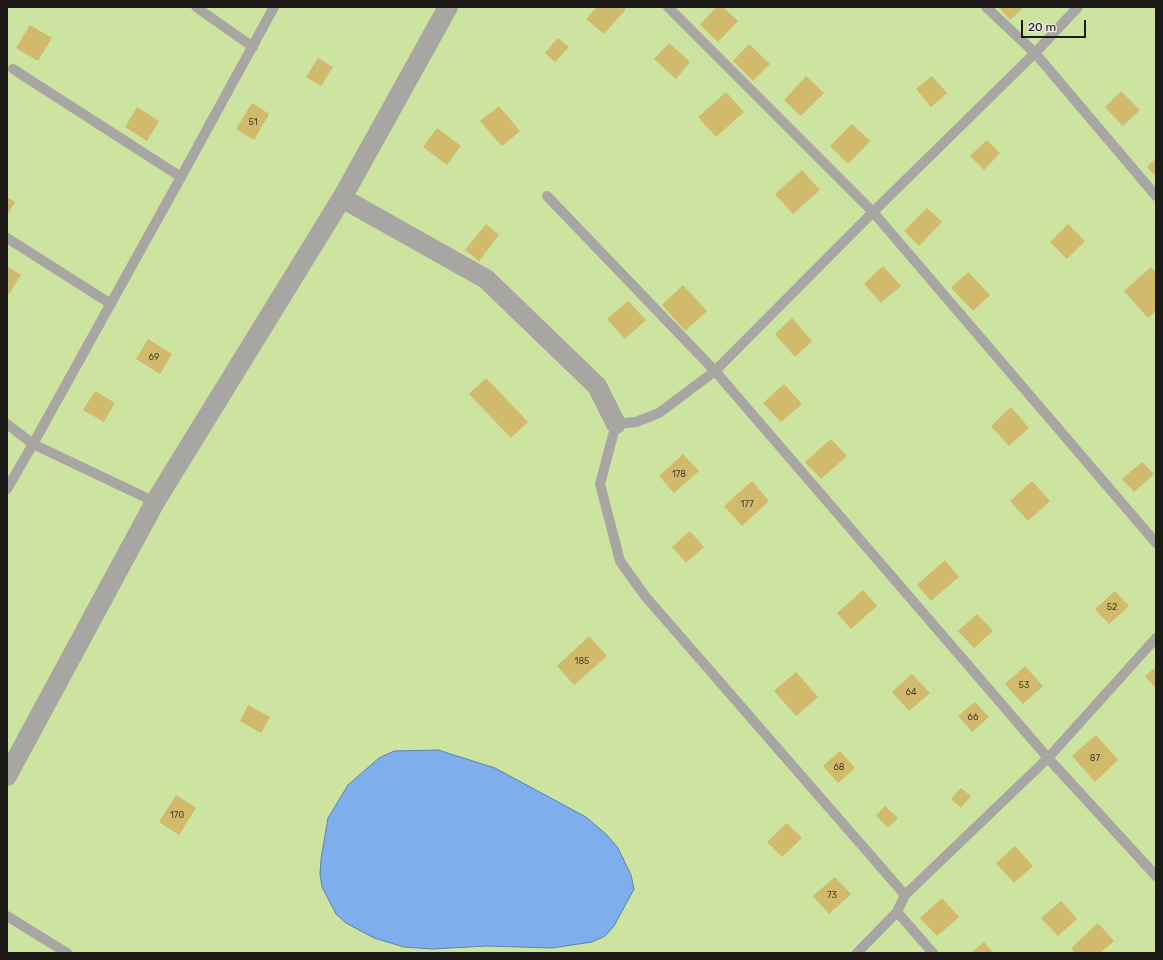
<!DOCTYPE html>
<html>
<head>
<meta charset="utf-8">
<style>
  body { margin:0 }
  #map { position:relative; width:1163px; height:960px; overflow:hidden; background:#eae7de; font-family:Rubik,sans-serif }
  canvas { display:block }
  .frame { position:absolute; inset:0; border:8px solid #1b1a17; pointer-events:none }
  .scale { position:absolute; left:1021px; top:20px; width:65px; height:18px; box-sizing:border-box; border:2px solid #1b1a17; border-top:0; padding-left:5px; font-size:12px; line-height:14px; white-space:nowrap; color:#1b1a17; -webkit-text-stroke:3px #eae7de; paint-order:stroke }
</style>
</head>
<body>
<div id="map">
<canvas width="1163" height="960"></canvas>
<div class="frame"></div>
<div class="scale">20 m</div>
</div>
<script>
const context = document.querySelector('canvas').getContext('2d');
context.lineJoin = 'round';
function fill(path, color) { context.fillStyle = color; context.fill(path, 'evenodd'); }
const poly = rows => new Path2D(rows.map(r => 'M' + r).join(''));
function stroke(path, color, width, dash) { context.strokeStyle = color; context.lineWidth = width; context.lineCap = dash ? 'butt' : 'round'; context.setLineDash(dash || []); context.stroke(path); }
function label(font, color, halo, rows, align = 'center') {
  context.font = font + ' Rubik,sans-serif'; context.lineWidth = 3; context.setLineDash([]); context.textBaseline = 'middle'; context.strokeStyle = halo; context.fillStyle = color; for (const [text, x, y, turn = 0] of rows) {
    context.save(); context.translate(x, y); context.rotate((+turn || 0) * Math.PI / 180); context.textAlign = isNaN(turn) ? turn : align; if (halo) context.strokeText(text, 0, 0); context.fillText(text, 0, 0); context.restore();
  }
}
fill(poly([
  [7,7,1156,7,1156,953,7,953]
]), '#cce4a0');
const water = poly([
  [438,750,495,768,586,817,607,835,618,848,631,875,634,889,614,926,605,936,592,942,552,948,487,946,432,949,404,947,374,938,346,923,336,914,322,887,320,874,321,859,328,818,348,785,379,758,394,751,438,750]
]);
fill(water, '#7eaeeb');
stroke(water, '#6082ab', 1);
fill(poly([
  [597,7,624,7,626,9,604,34,586,19],
  [716,7,723,7,738,21,718,42,700,25],
  [999,7,1021,7,1022,9,1010,20],
  [30,25,52,38,38,61,16,48],
  [558,38,569,47,555,62,545,53],
  [669,43,690,62,676,79,654,59],
  [749,44,770,64,753,81,733,61],
  [318,58,333,67,321,86,306,77],
  [806,76,824,93,801,116,784,100],
  [932,76,947,93,931,107,916,89],
  [1121,91,1140,110,1123,126,1105,107],
  [726,92,744,112,716,137,698,117],
  [252,103,269,114,254,140,236,129],
  [499,106,520,131,502,146,480,121],
  [137,107,159,121,147,141,125,127],
  [852,124,870,141,848,164,830,146],
  [437,128,461,146,447,165,423,147],
  [987,140,1000,153,984,170,970,156],
  [1156,158,1156,176,1147,167],
  [802,170,820,190,793,214,775,194],
  [7,197,15,202,7,215],
  [927,208,942,222,919,246,904,231],
  [486,224,499,235,479,261,465,250],
  [1068,224,1085,241,1067,259,1050,242],
  [7,266,21,275,9,294,7,293],
  [883,266,901,286,881,303,864,284],
  [1151,267,1156,273,1156,311,1148,318,1124,291],
  [968,272,990,295,973,311,951,288],
  [683,285,707,311,685,331,662,305],
  [628,301,646,320,625,339,607,319],
  [792,318,812,341,795,357,775,334],
  [148,339,172,354,160,374,136,359],
  [486,378,528,422,511,438,469,394],
  [784,384,802,404,781,422,763,403],
  [95,391,115,403,104,422,83,410],
  [1011,407,1029,428,1009,446,991,426],
  [831,439,847,456,821,479,805,462],
  [683,454,699,471,674,493,659,476],
  [1142,462,1154,474,1134,492,1122,479],
  [752,481,769,501,742,526,724,506],
  [1032,481,1050,501,1028,521,1010,501],
  [690,531,704,547,686,563,672,547],
  [945,560,959,577,931,601,917,585],
  [863,590,877,606,851,629,837,613],
  [1115,591,1129,606,1109,624,1095,609],
  [977,614,993,631,974,648,958,631],
  [589,636,607,656,574,685,557,666],
  [1025,666,1043,686,1023,704,1005,684],
  [1156,667,1156,688,1145,676],
  [796,672,818,697,796,716,774,691],
  [912,674,930,693,909,711,892,692],
  [975,702,989,717,972,732,958,716],
  [248,705,270,717,261,733,240,721],
  [1096,735,1118,760,1095,782,1072,756],
  [840,751,855,768,838,783,823,766],
  [961,788,971,796,961,808,951,799],
  [176,795,196,808,179,835,159,822],
  [885,806,898,818,888,828,876,815],
  [787,823,802,838,782,857,767,842],
  [1015,846,1033,866,1014,883,996,863],
  [835,877,851,894,829,914,813,896],
  [942,898,959,917,937,936,920,918],
  [1061,901,1077,919,1058,936,1041,918],
  [1098,923,1114,941,1100,953,1075,953,1071,948],
  [984,942,993,953,971,953]
]), '#d1ba6b');
stroke(poly([
  [196,7,253,47],
  [668,7,873,212,1156,543],
  [986,7,1035,53,1156,196],
  [13,69,181,177],
  [547,196,715,371,1048,758,1156,876],
  [7,238,111,304],
  [7,424,33,444,155,502],
  [7,489,33,444,181,177,274,7],
  [905,895,645,596,620,561,600,484,616,424,636,422,659,413,715,371,873,212,1035,53,1078,7],
  [897,912,933,953],
  [7,916,67,953],
  [857,953,897,912,905,895,1048,758,1156,638]
]), '#a8a6a2', 10);
stroke(poly([
  [342,198,486,279,597,386,616,424],
  [7,776,155,502,342,198,448,7]
]), '#a8a6a2', 20);
label('9px', '#48422c', null, [
  ["51",253,122],
  ["69",154,357],
  ["178",679,474],
  ["177",747,504],
  ["52",1112,607],
  ["185",582,661],
  ["53",1024,685],
  ["64",911,692],
  ["66",973,717],
  ["87",1095,758],
  ["68",839,767],
  ["170",177,815],
  ["73",832,895]
]);
</script>
</body>
</html>
